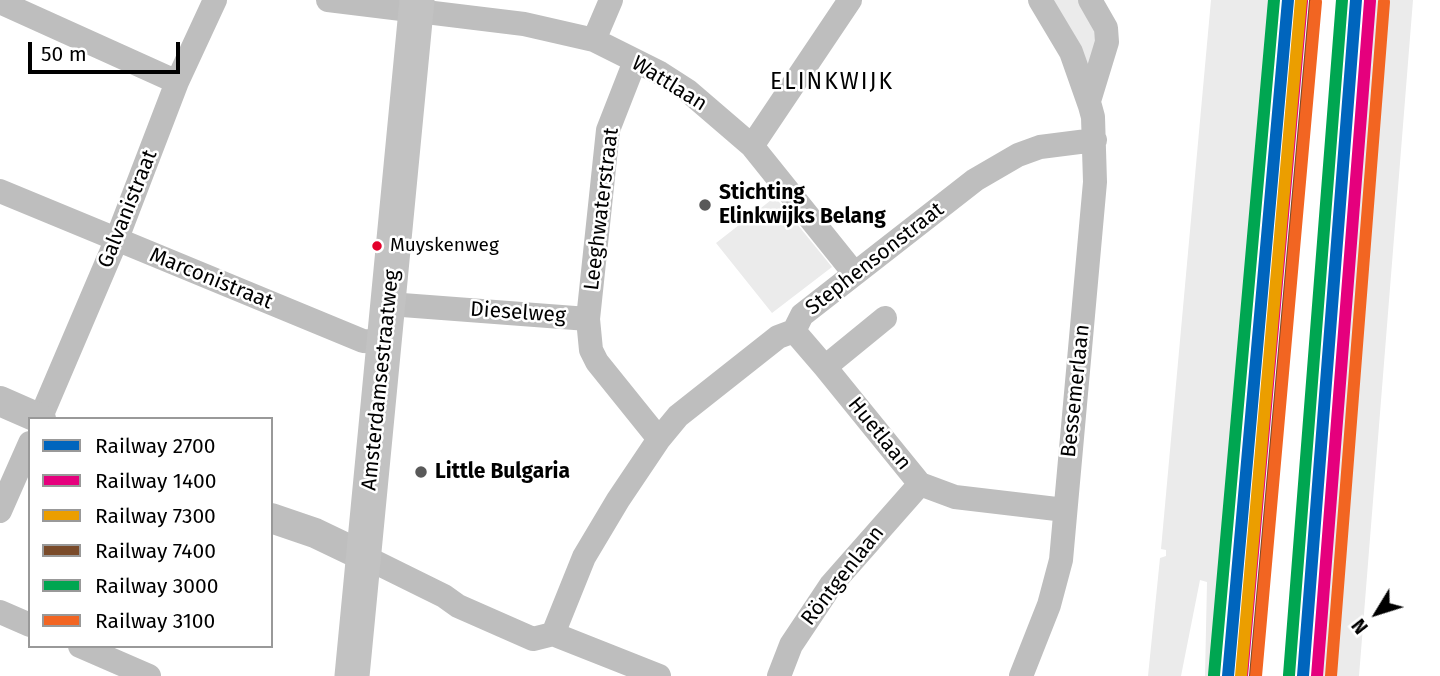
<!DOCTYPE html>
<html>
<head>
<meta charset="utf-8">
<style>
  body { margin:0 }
  #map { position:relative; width:1440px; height:676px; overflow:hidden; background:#fff; font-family:"Fira Sans",sans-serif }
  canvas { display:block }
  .legend { position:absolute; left:28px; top:417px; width:245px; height:231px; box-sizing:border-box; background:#fff; border:2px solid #999; margin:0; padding:9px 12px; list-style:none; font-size:21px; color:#000 }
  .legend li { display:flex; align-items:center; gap:14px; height:35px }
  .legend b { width:35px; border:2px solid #999 }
  .north { position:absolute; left:1342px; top:578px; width:70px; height:70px; -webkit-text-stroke:5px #fff; paint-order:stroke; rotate:232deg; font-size:19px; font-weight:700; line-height:28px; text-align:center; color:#000 }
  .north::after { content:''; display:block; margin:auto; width:24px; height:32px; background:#000; clip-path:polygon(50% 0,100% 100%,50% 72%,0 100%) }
  .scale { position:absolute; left:28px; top:42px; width:152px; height:32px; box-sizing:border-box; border:4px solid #000; border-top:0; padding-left:9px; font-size:21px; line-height:24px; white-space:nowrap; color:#000; -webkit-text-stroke:5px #fff; paint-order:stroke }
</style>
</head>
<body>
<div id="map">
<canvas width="1440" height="676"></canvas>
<ul class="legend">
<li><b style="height:9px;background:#0065bd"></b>Railway 2700</li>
<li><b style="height:9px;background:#e5007d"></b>Railway 1400</li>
<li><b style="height:9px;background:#eb9e00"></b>Railway 7300</li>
<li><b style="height:9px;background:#7a4b2a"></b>Railway 7400</li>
<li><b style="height:9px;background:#00a651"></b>Railway 3000</li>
<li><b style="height:9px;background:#f26522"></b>Railway 3100</li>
</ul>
<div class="north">N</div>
<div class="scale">50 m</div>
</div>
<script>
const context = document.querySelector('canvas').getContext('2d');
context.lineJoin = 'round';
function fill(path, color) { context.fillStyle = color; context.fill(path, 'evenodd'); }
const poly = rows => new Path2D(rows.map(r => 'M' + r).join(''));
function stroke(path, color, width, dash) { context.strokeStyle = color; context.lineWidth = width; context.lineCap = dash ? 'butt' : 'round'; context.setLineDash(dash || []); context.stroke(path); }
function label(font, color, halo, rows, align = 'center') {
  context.font = font + ' "Fira Sans",sans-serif'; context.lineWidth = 5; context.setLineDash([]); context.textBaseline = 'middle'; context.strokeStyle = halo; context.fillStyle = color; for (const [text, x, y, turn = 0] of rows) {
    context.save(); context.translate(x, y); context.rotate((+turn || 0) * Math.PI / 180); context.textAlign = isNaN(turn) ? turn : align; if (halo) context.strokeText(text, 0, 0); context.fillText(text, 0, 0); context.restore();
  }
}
fill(poly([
  [1052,0,1079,0,1098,32,1090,68],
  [1211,0,1274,0,1214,676,1205,676,1207,582,1200,580,1181,676,1148,676,1160,558,1166,556,1166,550,1161,549],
  [1372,0,1413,0,1359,676,1318,676],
  [775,197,832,267,772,313,716,243]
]), '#ebebeb');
stroke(poly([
  [328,0,524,24,594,40,660,73,688,91,752,146,854,273],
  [0,2,177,82],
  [594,40,611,0],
  [1089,101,1107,42,1106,28,1090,0],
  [752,146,850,0],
  [0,191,363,341,385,342],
  [389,304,588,319,591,350,597,362,659,439],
  [588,319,608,130,635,61],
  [794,331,825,367,885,318],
  [825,367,920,484,955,497,1065,510],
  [40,419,116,241,177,82,215,0],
  [0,511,30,443],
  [363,556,444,596,458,606,533,639,553,634,659,676],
  [0,612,30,625],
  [553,634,584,557,618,500,659,439,678,416,778,337,794,331,802,315,975,180,1018,155,1040,147,1095,140],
  [80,646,149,676],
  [779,676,791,645,831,585,920,484],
  [1021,676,1049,605,1061,560,1095,182,1093,117,1090,106,1071,52,1040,0]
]), '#bebebe', 24);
stroke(poly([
  [0,401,41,419],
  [271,518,315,533,363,556]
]), '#bebebe', 30);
stroke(poly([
  [352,676,417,0]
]), '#c2c2c2', 35);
stroke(poly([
  [1228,676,1288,0],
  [1303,676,1356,0]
]), '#0065bd', 12);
stroke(poly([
  [1242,676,1302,1],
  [1317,676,1370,1]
]), '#e5007d', 12);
stroke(poly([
  [1241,676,1301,0]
]), '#eb9e00', 12);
stroke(poly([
  [1255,676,1315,1]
]), '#7a4b2a', 12);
stroke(poly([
  [1214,675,1274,0],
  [1289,675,1342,0]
]), '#00a651', 12);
stroke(poly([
  [1256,676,1316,2],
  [1331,676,1384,2]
]), '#f26522', 12);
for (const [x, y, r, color] of [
  [705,205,7,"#595959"],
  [377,246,6,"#e4002b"],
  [421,472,7,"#595959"]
]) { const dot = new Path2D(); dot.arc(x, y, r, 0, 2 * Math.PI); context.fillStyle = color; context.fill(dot); stroke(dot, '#fff', 2.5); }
label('19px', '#000', '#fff', [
  ["Muyskenweg",390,246]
], 'left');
label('21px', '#000', '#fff', [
  ["Wattlaan",669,84,32],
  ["Galvanistraat",128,209,-68],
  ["Leeghwaterstraat",602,209,-83],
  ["Stephensonstraat",875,259,-38],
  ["Marconistraat",211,279,22],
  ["Dieselweg",518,313,4],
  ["Amsterdamsestraatweg",381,380,-84],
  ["Bessemerlaan",1076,391,-84],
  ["Huetlaan",879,434,51],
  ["Röntgenlaan",843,576,-52]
]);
label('bold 21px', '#000', '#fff', [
  ["Stichting",719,193],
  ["Elinkwijks Belang",719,217],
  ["Little Bulgaria",435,472]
], 'left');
context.letterSpacing = '2px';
label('23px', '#000', '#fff', [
  ["ELINKWIJK",832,83]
]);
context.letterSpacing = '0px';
</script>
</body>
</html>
